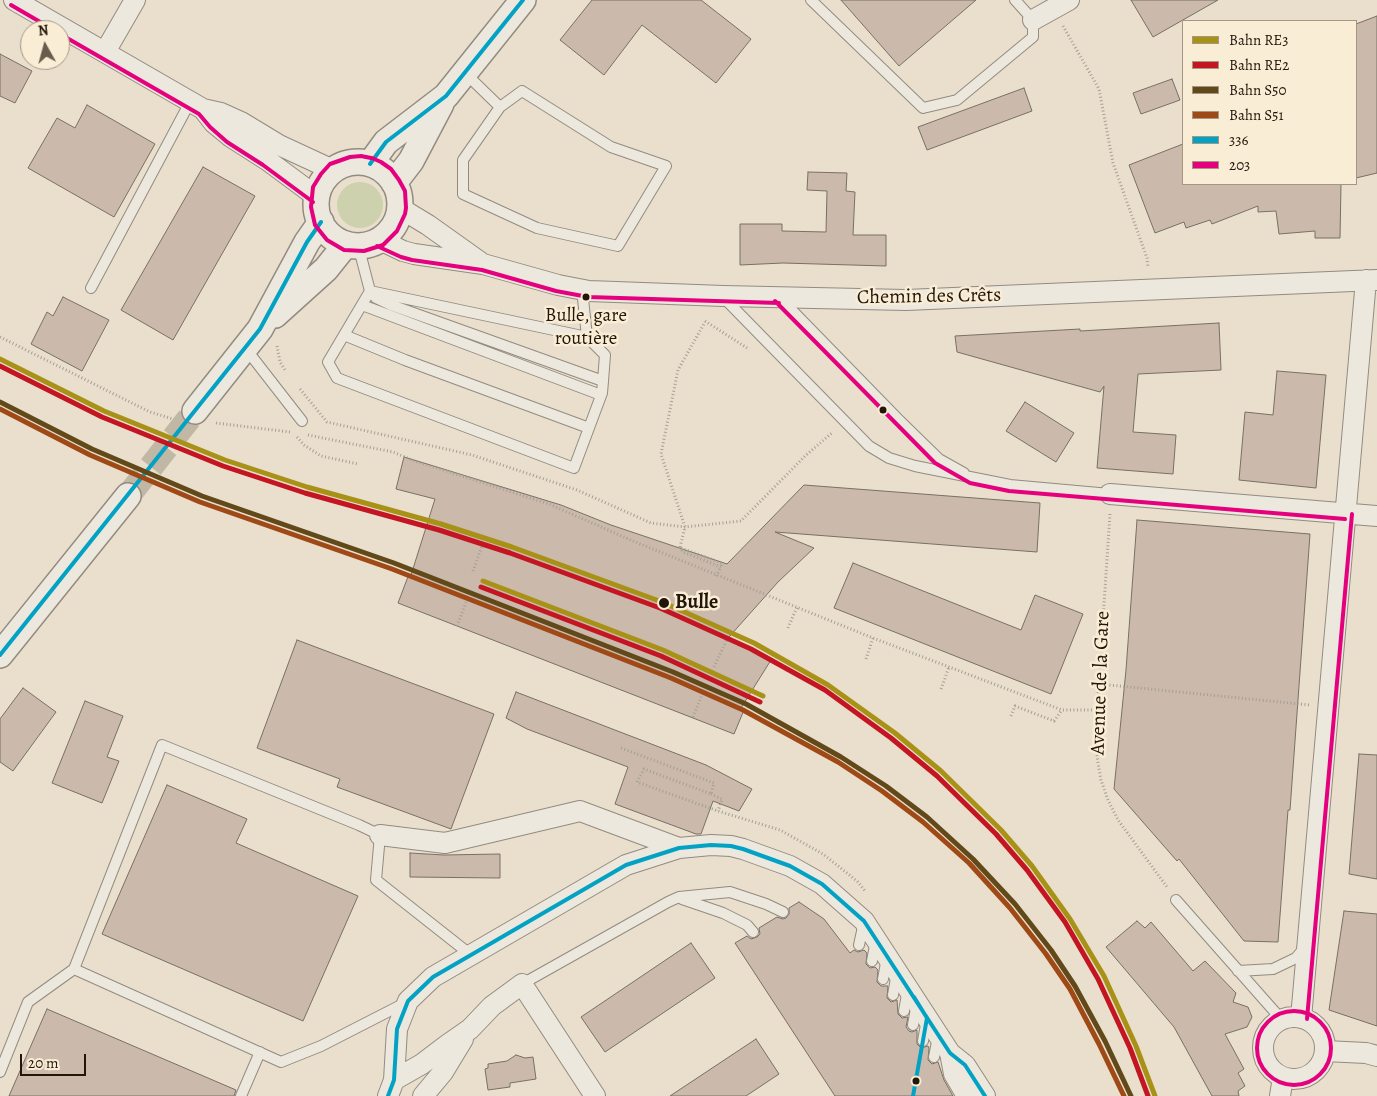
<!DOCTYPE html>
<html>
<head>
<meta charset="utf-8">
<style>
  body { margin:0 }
  #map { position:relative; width:1377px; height:1096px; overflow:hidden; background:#e9dfcc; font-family:Alegreya,serif }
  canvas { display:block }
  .legend { position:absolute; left:1182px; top:20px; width:175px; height:165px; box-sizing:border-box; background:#f9edd5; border:1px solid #a39783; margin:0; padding:6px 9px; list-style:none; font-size:15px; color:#221509 }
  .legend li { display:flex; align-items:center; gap:10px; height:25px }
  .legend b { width:25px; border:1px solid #a39783 }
  .north { position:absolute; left:20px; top:20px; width:50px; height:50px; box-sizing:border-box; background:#f9edd5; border:1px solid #a39783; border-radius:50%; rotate:353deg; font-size:14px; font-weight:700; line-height:20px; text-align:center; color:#221509 }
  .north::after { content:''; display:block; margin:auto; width:18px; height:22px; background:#685c4d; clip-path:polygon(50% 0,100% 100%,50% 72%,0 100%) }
  .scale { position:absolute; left:20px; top:1054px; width:66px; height:22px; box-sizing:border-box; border:2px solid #221509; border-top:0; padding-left:6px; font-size:15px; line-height:18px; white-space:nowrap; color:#221509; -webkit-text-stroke:4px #f9edd5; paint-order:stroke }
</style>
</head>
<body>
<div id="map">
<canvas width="1377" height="1096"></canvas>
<ul class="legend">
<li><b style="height:6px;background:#a79217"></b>Bahn RE3</li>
<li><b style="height:6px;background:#c31622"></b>Bahn RE2</li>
<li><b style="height:6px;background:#61491a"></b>Bahn S50</li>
<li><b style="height:6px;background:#9f4916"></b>Bahn S51</li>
<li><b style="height:6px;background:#02a2c4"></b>336</li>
<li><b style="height:6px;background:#e5007d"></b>203</li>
</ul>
<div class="north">N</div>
<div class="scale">20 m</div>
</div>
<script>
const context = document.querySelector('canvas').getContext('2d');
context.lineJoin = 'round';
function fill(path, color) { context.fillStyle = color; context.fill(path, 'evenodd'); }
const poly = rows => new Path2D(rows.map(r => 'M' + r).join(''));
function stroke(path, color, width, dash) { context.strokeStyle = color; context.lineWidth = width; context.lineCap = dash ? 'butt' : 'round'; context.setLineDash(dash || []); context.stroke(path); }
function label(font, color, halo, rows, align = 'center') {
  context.font = font + ' Alegreya,serif'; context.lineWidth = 5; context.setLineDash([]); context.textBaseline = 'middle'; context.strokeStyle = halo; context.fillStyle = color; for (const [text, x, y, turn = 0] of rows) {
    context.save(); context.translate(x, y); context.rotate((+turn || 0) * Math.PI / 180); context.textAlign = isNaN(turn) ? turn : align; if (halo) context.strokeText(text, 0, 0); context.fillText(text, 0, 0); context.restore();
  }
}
fill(poly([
  '337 205a23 23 0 1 1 46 0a23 23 0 1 1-46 0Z'
]), '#ced1ae');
const building = poly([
  [592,0,701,0,751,39,716,83,642,25,604,75,560,40,592,0],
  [841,0,976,0,899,66,841,0],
  [1131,0,1218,0,1153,37,1131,0],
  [1377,16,1377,173,1356,178,1356,24,1377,16],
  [0,54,32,71,15,103,0,96,0,54],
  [1172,79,1180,100,1141,114,1133,93,1172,79],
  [1024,88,1032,111,927,150,918,127,1024,88],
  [87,105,155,144,114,217,28,168,57,118,75,128,87,105],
  [1183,144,1183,184,1341,184,1340,238,1315,238,1315,231,1279,234,1276,211,1258,212,1258,206,1212,224,1210,220,1186,228,1184,222,1155,233,1129,165,1183,144],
  [203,167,255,196,173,340,121,310,203,167],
  [808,172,847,173,846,191,855,192,853,235,886,235,886,266,783,263,740,265,740,224,782,224,782,231,826,232,827,191,807,190,808,172],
  [63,297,109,320,82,371,31,344,47,312,53,316,63,297],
  [1219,323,1221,370,1138,374,1133,432,1176,435,1173,474,1097,468,1104,386,1100,392,957,352,955,336,1080,329,1080,331,1219,323],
  [1277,371,1326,375,1316,488,1239,480,1245,412,1273,415,1277,371],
  [1025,402,1074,433,1056,462,1006,431,1025,402],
  [404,457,561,505,611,525,727,564,804,485,1040,503,1037,552,775,532,814,548,778,582,729,637,771,660,741,708,744,710,734,734,398,603,409,574,411,575,435,499,396,489,404,457],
  [1137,520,1310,534,1290,810,1288,810,1278,942,1244,941,1179,859,1177,861,1114,789,1126,670,1137,520],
  [853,563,1021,630,1035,595,1083,614,1051,694,834,608,853,563],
  [297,640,494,714,451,829,337,787,340,779,257,748,297,640],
  [23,688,56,712,13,771,0,762,0,719,23,688],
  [516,692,706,765,752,789,739,811,713,801,701,834,696,834,615,804,628,767,527,729,506,718,516,692],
  [85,701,123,716,107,757,119,761,102,803,52,783,85,701],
  [1359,754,1377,755,1377,879,1349,874,1359,754],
  [167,785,247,819,236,843,358,896,303,1021,102,934,167,785],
  [410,853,444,855,500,854,500,878,410,877,410,853],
  [799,902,824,919,850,953,854,950,858,952,864,950,867,953,866,964,870,968,875,967,878,970,877,982,881,986,888,986,887,998,891,1002,897,1000,898,1014,902,1018,908,1017,906,1027,909,1031,912,1032,917,1030,917,1044,921,1048,928,1046,929,1048,928,1060,932,1064,938,1062,944,1080,953,1096,835,1096,735,943,747,936,751,939,757,937,760,934,759,928,777,917,783,919,786,918,789,914,789,908,799,902],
  [1344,911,1377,914,1377,1026,1329,1010,1344,911],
  [1137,921,1145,928,1151,922,1193,971,1205,961,1236,993,1233,1002,1248,1007,1252,1017,1247,1027,1225,1034,1244,1069,1238,1073,1245,1086,1238,1091,1239,1096,1212,1096,1174,1027,1106,947,1137,921],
  [691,943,715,978,605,1052,581,1017,691,943],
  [47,1009,236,1090,234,1096,9,1096,47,1009],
  [756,1039,779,1074,746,1096,670,1096,756,1039],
  [516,1055,525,1058,533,1057,536,1079,510,1083,510,1087,488,1090,485,1069,488,1068,488,1064,507,1061,516,1055]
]);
fill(building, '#cbb9ac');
stroke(building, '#777065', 1);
stroke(poly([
  [128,496,195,411]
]), '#c1b7a5', 25, [25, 12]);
const service = poly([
  [811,0,923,108,957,100,1033,37,1033,20,1015,0],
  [465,73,500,107],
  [522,91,611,147,666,166,618,246,537,228,463,194,463,160,500,107,522,91],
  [358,245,370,291,587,337,582,289],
  [91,288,190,102],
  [723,297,869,446,889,458,915,466,1010,485,1110,494],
  [780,298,897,418,939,459,964,473],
  [362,305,601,395],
  [344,335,405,360,589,428],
  [587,337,605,355,603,381,602,393,574,468,337,378,328,362,370,291,376,298,391,305,603,381],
  [246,349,302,421],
  [682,899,723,913,747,925,753,932],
  [1176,900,1282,1020],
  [859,945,864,922],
  [872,961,876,941],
  [1238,971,1273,969,1296,958,1305,947],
  [883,979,887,958],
  [522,984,668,902,679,897,730,892,766,904,783,912],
  [893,995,897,973],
  [405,1003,321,1046,281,1062,74,969,162,745,359,825,380,835,376,880,471,955],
  [904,1011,908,989],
  [913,1025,917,1003],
  [923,1041,927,1019],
  [934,1057,938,1037],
  [0,1072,28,1002,74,969],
  [241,1096,260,1052]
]);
const minor = poly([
  [14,0,203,109,221,113,241,122,279,145,333,170],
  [1033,20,1069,0],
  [105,52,135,0],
  [203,109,214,123,231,137,267,160,317,197],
  [400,208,428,225,480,262],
  [380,240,403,251,414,254,483,264,558,285,589,291,723,296,906,300,1377,280],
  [1110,494,1377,516],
  [380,835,445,843,580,811,679,848],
  '1263 1048a31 31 0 1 1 62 0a31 31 0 1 1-62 0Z',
  [1301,1018,1366,280],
  [1325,1051,1366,1053,1377,1056],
  [950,1053,954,1074,967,1096],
  [394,1080,422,1064,447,1045,470,1029,492,1006,522,984,595,1096],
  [388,1096,394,1080,397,1029,408,1001,433,977,626,865,679,848,711,845,731,846,743,849,790,866,822,884,864,921,950,1053,965,1065,985,1096],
  [423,1096,443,1072,463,1039],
  [1280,1096,1283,1077]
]);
const tertiary = poly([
  '316 204a42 42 0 1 1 84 0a42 42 0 1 1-84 0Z',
  [370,164,386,142,446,96,523,0],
  [394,183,411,161,441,104],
  [275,315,326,269,346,244],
  [195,411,260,329,307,242,321,222],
  [0,655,128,496]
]);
stroke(service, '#938b80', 12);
stroke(minor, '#938b80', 22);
stroke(tertiary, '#938b80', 28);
stroke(poly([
  [1063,26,1099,89,1113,163,1147,258,1148,268],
  [705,321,747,348],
  [0,337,150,412,173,419],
  [277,346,280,362,285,370],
  [300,389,327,422,472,455,577,490,651,523,685,527,741,521,805,456,833,432],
  [216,423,290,432],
  [308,435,393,452,412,460,549,504,633,541,873,638,1062,710,1097,710],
  [297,437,304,445,321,456,358,464],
  [1110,514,1097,710,1096,745,1098,763,1101,780,1108,800,1118,820,1167,887],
  [680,547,685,527,661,454,678,370,705,322],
  [680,547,683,552,721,567,715,578],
  [681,548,722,563,721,567],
  [473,571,483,543],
  [457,626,468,597],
  [788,628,797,607],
  [866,659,873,638],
  [714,667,728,637],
  [1099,684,1310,705],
  [941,689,949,667],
  [1011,716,1015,706,1054,721,1062,710],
  [693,717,704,690],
  [621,748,714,783,711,794,644,769,637,782,718,811,780,830,823,854,857,881,866,892],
  [711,794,722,799,718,811]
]), '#a59f96', 3, [1, 2.5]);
stroke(service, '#ece8de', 10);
stroke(minor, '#ece8de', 20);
stroke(tertiary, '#ece8de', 25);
stroke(poly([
  [370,164,386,142,446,96,523,0],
  [0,655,260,329,307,242,321,222],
  [388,1096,394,1080,397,1029,408,1001,433,977,626,865,679,848,711,845,731,846,743,849,790,866,822,884,864,921,950,1053,965,1065,985,1096],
  [913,1096,927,1018,914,997]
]), '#02a2c4', 4);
stroke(poly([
  [11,5,54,30],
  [60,34,199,114,210,127,227,142,263,165,313,202],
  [371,158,361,156,350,157,330,164,321,174,313,187,311,207,315,225,327,240,344,250,364,251,383,245,397,231,405,214,406,208,405,191,399,180,391,169,381,162,372,158],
  [377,246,401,257,412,260,482,270,556,291,588,297,779,303],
  [775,301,935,463,970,483,1009,491,1345,519],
  '1257 1048a37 37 0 1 1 74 0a37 37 0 1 1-74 0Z',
  [1307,1019,1352,514]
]), '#e5007d', 4);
stroke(poly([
  [0,359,104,411,225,460,307,487,441,524,512,547,662,602,754,643,828,685,895,733,941,771,1001,830,1032,866,1070,919,1104,976,1136,1046,1155,1096],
  [483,581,663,650,763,696]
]), '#a79217', 5);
stroke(poly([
  [0,366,102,417,223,466,305,493,439,530,510,553,660,608,751,649,825,690,891,738,937,776,996,834,1027,870,1065,922,1098,979,1130,1048,1148,1096],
  [481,587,661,656,760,702]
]), '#c31622', 5);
stroke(poly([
  [0,402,92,449,202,496,394,563,673,672,746,704,841,757,886,786,927,817,973,859,1015,904,1051,950,1075,986,1105,1041,1131,1096]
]), '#61491a', 5);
stroke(poly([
  [0,409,90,455,200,502,392,569,671,678,743,710,838,762,882,791,923,822,969,863,1010,908,1046,954,1070,989,1099,1044,1124,1096]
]), '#9f4916', 5);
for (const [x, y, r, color] of [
  [586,297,4.5,"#221509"],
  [883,410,4.5,"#221509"],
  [664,603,6,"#221509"],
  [916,1081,4.5,"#221509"]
]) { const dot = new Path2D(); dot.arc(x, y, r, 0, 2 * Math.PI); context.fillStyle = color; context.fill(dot); stroke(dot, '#f9edd5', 2); }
label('19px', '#221509', '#f9edd5', [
  ["Bulle, gare",586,316],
  ["routière",586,339]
]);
label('20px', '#221509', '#f9edd5', [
  ["Chemin des Crêts",929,297,-1],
  ["Avenue de la Gare",1101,683,-88]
]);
label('bold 20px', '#221509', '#f9edd5', [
  ["Bulle",675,603]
], 'left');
</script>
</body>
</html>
